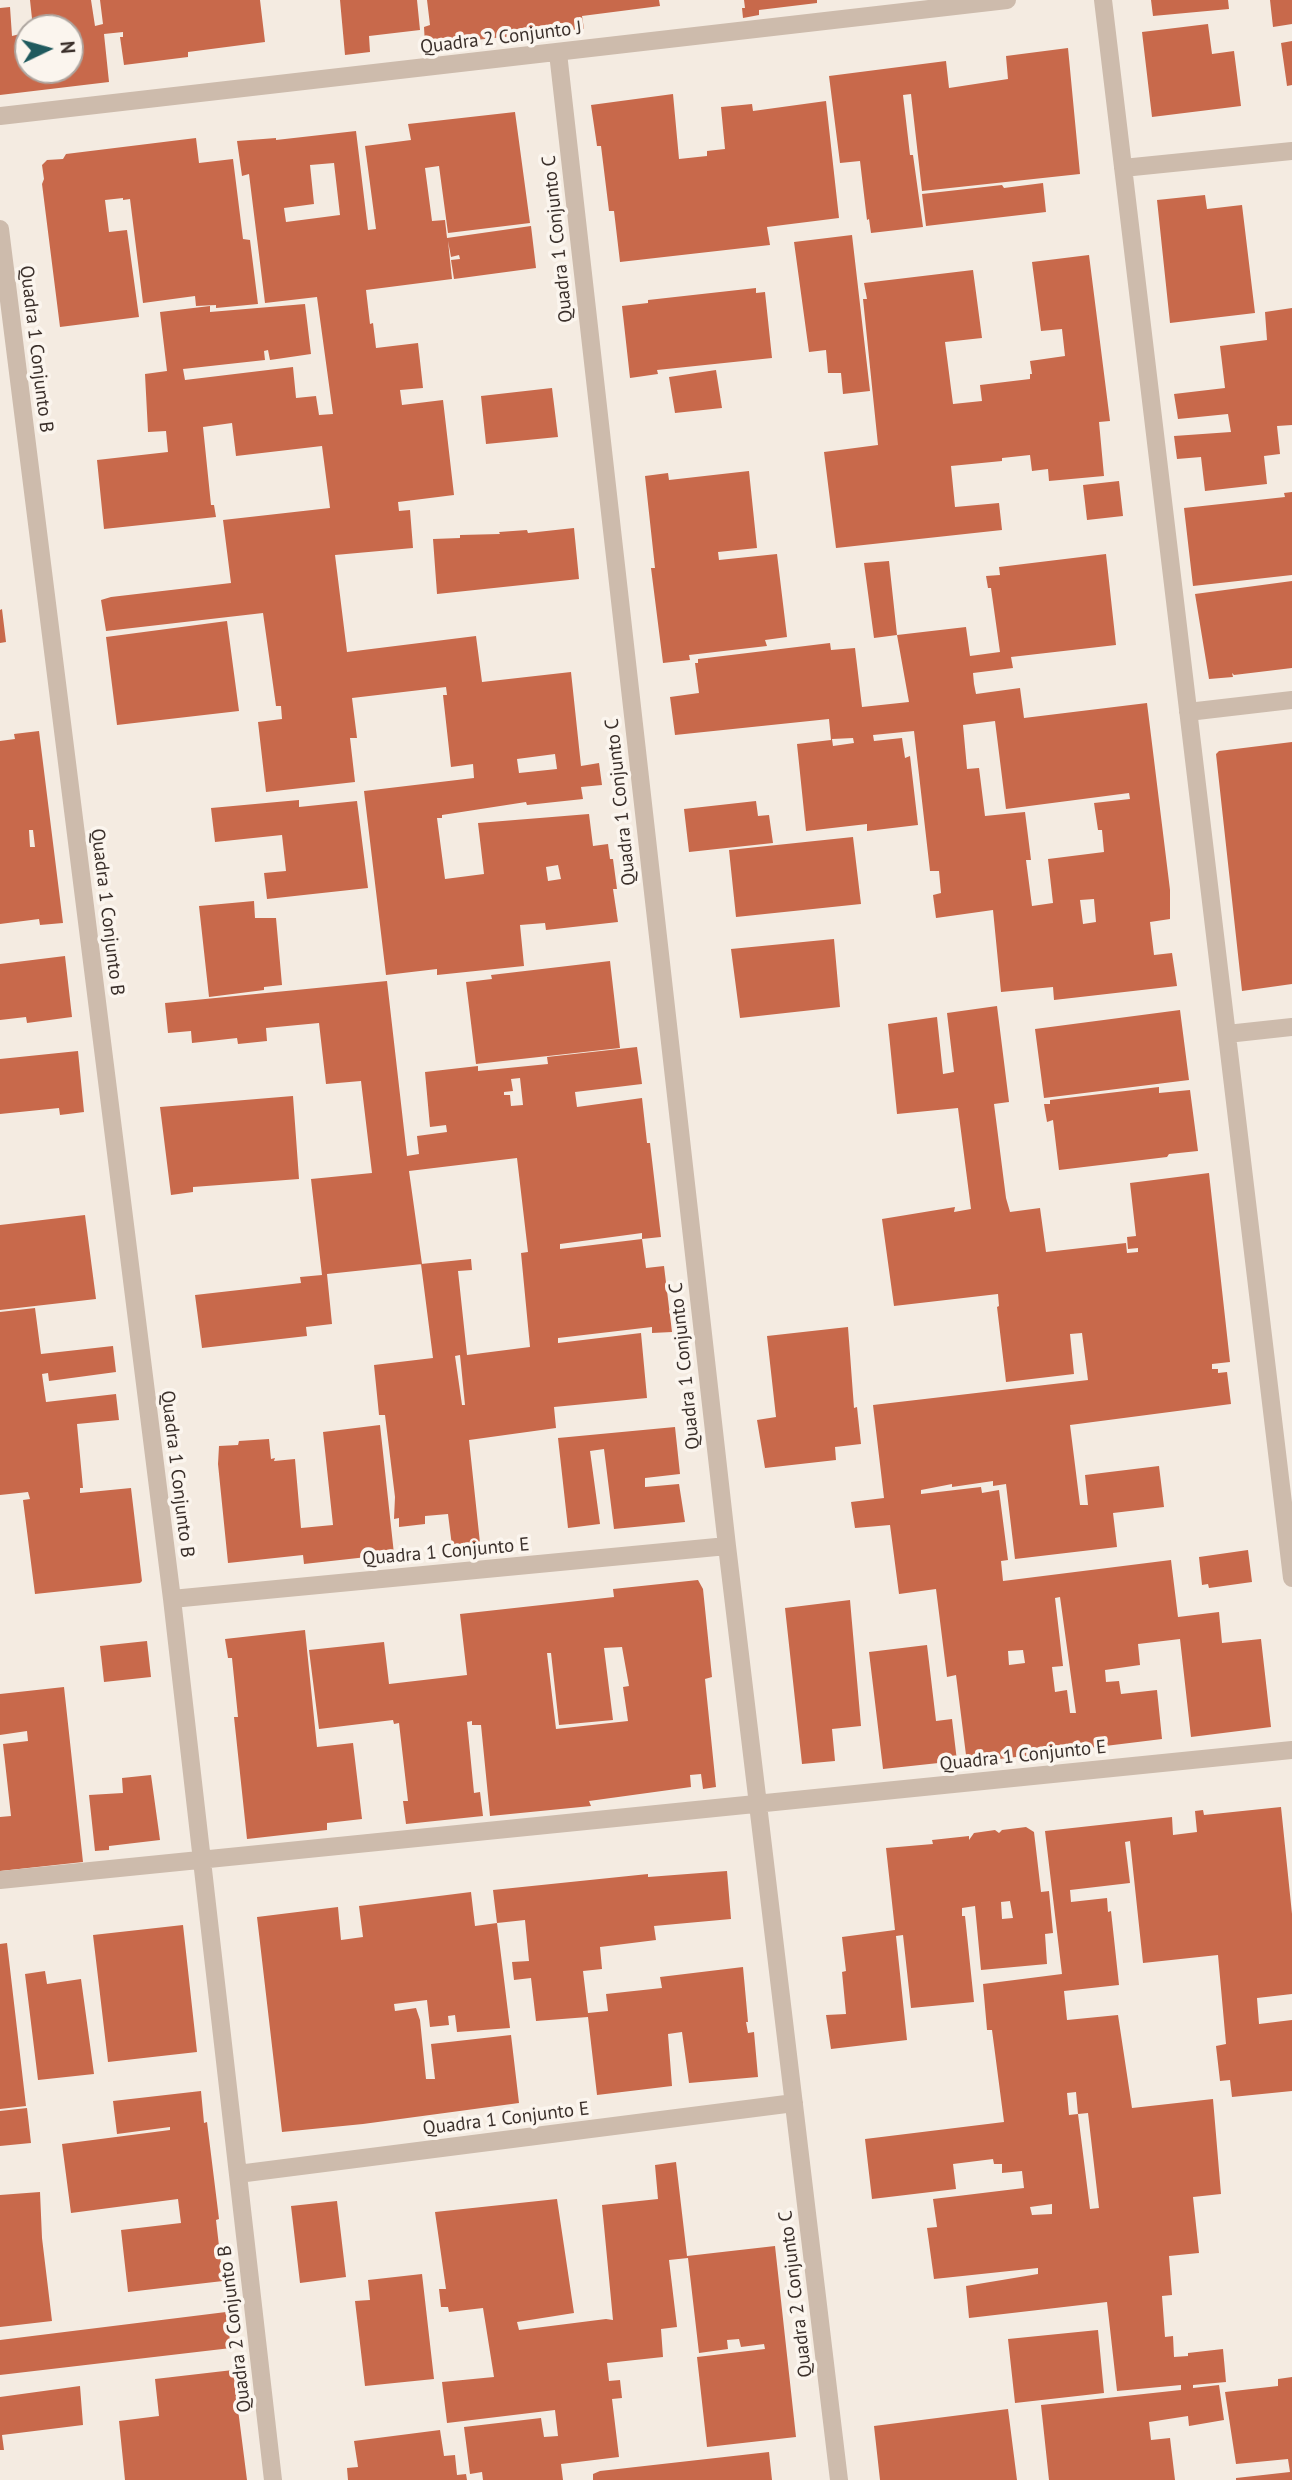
<!DOCTYPE html>
<html>
<head>
<meta charset="utf-8">
<style>
  body { margin:0 }
  #map { position:relative; width:1292px; height:2480px; overflow:hidden; background:#f4ebe1; font-family:"PT Sans",sans-serif }
  canvas { display:block }
  .north { position:absolute; left:14px; top:14px; width:70px; height:70px; box-sizing:border-box; background:#fbf5ee; border:2px solid #aea6a0; border-radius:50%; rotate:85deg; font-size:19px; font-weight:700; line-height:28px; text-align:center; color:#3b302b }
  .north::after { content:''; display:block; margin:auto; width:24px; height:32px; background:#1f5a5e; clip-path:polygon(50% 0,100% 100%,50% 72%,0 100%) }
</style>
</head>
<body>
<div id="map">
<canvas width="1292" height="2480"></canvas>
<div class="north">N</div>
</div>
<script>
const context = document.querySelector('canvas').getContext('2d');
context.lineJoin = 'round';
function fill(path, color) { context.fillStyle = color; context.fill(path, 'evenodd'); }
const poly = rows => new Path2D(rows.map(r => 'M' + r).join(''));
function stroke(path, color, width, dash) { context.strokeStyle = color; context.lineWidth = width; context.lineCap = dash ? 'butt' : 'round'; context.setLineDash(dash || []); context.stroke(path); }
function label(font, color, halo, rows, align = 'center') {
  context.font = font + ' "PT Sans",sans-serif'; context.lineWidth = 7; context.setLineDash([]); context.textBaseline = 'middle'; context.strokeStyle = halo; context.fillStyle = color; for (const [text, x, y, turn = 0] of rows) {
    context.save(); context.translate(x, y); context.rotate((+turn || 0) * Math.PI / 180); context.textAlign = isNaN(turn) ? turn : align; if (halo) context.strokeText(text, 0, 0); context.fillText(text, 0, 0); context.restore();
  }
}
fill(poly([
  [30,0,91,0,95,26,103,24,100,0,260,0,265,42,188,52,188,57,124,65,120,37,123,37,123,32,104,34,109,82,0,95,0,8,10,7,12,36,28,32,28,70,70,70,70,28,33,28],
  [340,0,417,0,420,30,369,36,370,52,345,55],
  [427,0,659,0,660,6,582,16,584,29,425,45,424,27,430,25],
  [744,0,817,0,817,3,759,10,759,15,743,18,742,8,745,8],
  [1151,0,1228,0,1229,9,1153,16],
  [1270,0,1292,0,1292,24,1273,27],
  [1208,24,1212,54,1234,51,1241,106,1152,117,1142,32],
  [1292,41,1292,85,1287,86,1281,43],
  [1068,48,1080,174,922,191,911,94,903,95,910,155,913,155,923,227,871,233,869,219,867,220,860,161,840,163,829,76,946,61,949,88,1008,79,1006,56],
  [673,94,679,159,707,156,707,151,725,149,721,107,752,104,753,111,826,101,839,218,767,227,770,245,620,262,614,211,609,211,601,146,597,146,591,105],
  [515,112,530,223,448,233,439,166,425,168,432,221,445,220,447,238,531,226,536,268,454,279,451,260,460,259,459,255,451,257,448,241,452,279,366,290,370,324,373,323,376,348,418,343,423,388,400,390,402,405,443,400,454,495,398,502,399,511,410,510,413,548,335,555,347,652,476,636,482,682,571,672,581,766,599,763,602,785,581,787,583,799,527,805,526,802,442,815,442,818,437,818,445,879,484,874,478,823,589,814,593,846,608,844,610,859,613,859,617,889,613,889,618,922,546,930,545,923,520,925,524,966,437,975,437,969,386,975,364,791,474,778,473,764,451,767,443,695,447,695,446,687,352,698,357,738,350,738,355,782,266,792,258,722,282,719,281,706,276,706,263,613,106,631,101,600,111,597,231,583,223,520,330,508,322,446,236,456,232,423,203,427,211,505,214,505,216,517,104,529,97,460,168,452,166,431,148,432,145,374,167,371,160,312,210,306,210,312,305,304,311,354,270,360,268,350,264,351,265,360,183,369,185,380,293,367,296,398,316,396,319,415,333,414,317,297,265,303,249,174,242,176,237,141,276,138,276,140,356,131,368,230,376,229,365,146,411,140,408,124],
  [334,163,340,215,286,222,284,208,314,204,310,165],
  [555,754,557,769,519,773,517,759],
  [558,865,561,879,548,881,546,867],
  [196,138,199,163,233,159,243,239,250,240,258,304,216,308,216,305,196,306,195,296,143,303,130,199,123,200,123,198,105,200,109,232,127,230,139,317,60,327,42,184,44,179,42,165,47,160,63,159,66,154],
  [1043,183,1046,212,926,226,922,194,1002,185,1004,188],
  [1205,195,1207,209,1242,205,1255,313,1170,323,1157,200],
  [852,235,870,391,843,394,841,373,828,373,826,350,809,352,794,242],
  [1089,255,1110,421,1099,422,1104,476,1049,481,1048,469,1032,471,1030,455,1002,458,1002,461,951,466,955,507,999,503,1002,530,836,548,824,452,878,445,863,299,867,299,864,283,973,270,982,338,945,342,953,404,982,401,980,385,1030,379,1030,374,1032,374,1030,361,1065,356,1062,329,1041,331,1032,262],
  [756,288,756,293,765,292,772,358,657,370,658,374,630,378,622,306,648,303,648,300],
  [1292,308,1292,425,1277,426,1280,454,1264,456,1267,484,1205,491,1201,457,1177,459,1174,436,1231,432,1228,414,1178,419,1174,394,1225,388,1220,346,1267,340,1265,312],
  [716,370,722,408,675,413,669,377],
  [552,388,558,437,486,444,481,396],
  [749,471,757,548,718,552,719,560,777,554,787,637,765,640,767,646,689,655,690,660,663,663,651,568,655,568,645,476,668,473,669,480],
  [1119,481,1123,516,1087,520,1083,485],
  [1292,492,1292,575,1193,586,1184,508,1285,497,1284,493],
  [574,528,579,579,437,594,433,539,460,538,460,535,500,534,499,532,527,530,528,533],
  [1106,554,1116,645,1011,657,1013,668,973,673,974,684,976,694,1020,688,1024,718,1147,703,1170,890,1170,919,1150,922,1154,955,1172,953,1177,986,1054,1000,1053,987,1001,992,993,910,936,918,933,895,941,893,939,871,930,871,914,731,873,735,874,741,902,738,905,758,910,756,918,825,867,831,867,824,806,831,797,744,831,740,829,719,675,735,670,697,699,693,695,663,698,663,698,659,830,643,831,650,855,648,862,707,909,702,897,635,966,627,970,656,1000,652,991,588,988,588,986,576,1000,575,999,567],
  [995,721,1006,809,1129,793,1130,799,1094,803,1098,830,1102,830,1104,852,1048,859,1053,903,1032,906,1026,860,1031,860,1025,812,985,816,979,768,967,769,963,725],
  [853,738,854,743,833,746,832,739],
  [1094,899,1096,922,1083,924,1080,900],
  [889,561,897,635,874,638,864,563],
  [1292,581,1292,668,1234,675,1232,673,1233,677,1209,679,1195,594],
  [2,609,6,642,0,643,0,610],
  [227,621,239,711,117,725,106,637],
  [39,731,63,923,40,925,39,919,0,924,0,741,15,739,14,734],
  [29,830,33,830,35,847,30,847],
  [1292,742,1292,984,1242,991,1216,754,1219,751],
  [299,800,299,807,357,801,368,888,267,899,264,873,286,871,282,835,215,842,211,808],
  [756,801,758,816,769,815,773,843,689,852,684,809],
  [853,837,861,904,736,917,729,850],
  [254,901,255,918,276,918,282,985,264,987,264,990,209,997,199,906],
  [834,939,840,1007,740,1018,731,949],
  [65,956,72,1017,27,1023,26,1017,0,1020,0,964],
  [610,961,620,1048,476,1064,466,982,492,979,491,975],
  [387,981,407,1156,419,1154,417,1136,447,1132,446,1125,430,1127,425,1072,478,1066,478,1071,548,1064,547,1057,637,1047,642,1084,575,1092,577,1107,642,1098,647,1143,650,1143,661,1237,642,1239,646,1268,664,1266,672,1332,652,1333,652,1327,558,1338,558,1343,641,1333,647,1398,554,1407,556,1428,469,1440,480,1543,452,1546,448,1514,425,1516,425,1524,399,1527,399,1518,394,1519,395,1497,385,1415,379,1415,374,1365,433,1358,421,1264,471,1259,472,1270,458,1271,467,1355,530,1347,521,1253,528,1252,517,1158,409,1171,422,1264,327,1274,332,1324,306,1327,307,1336,202,1348,195,1295,301,1283,300,1277,322,1275,311,1179,372,1173,361,1081,326,1084,319,1023,266,1028,267,1041,238,1044,237,1038,192,1043,191,1031,168,1033,165,1003],
  [520,1078,523,1105,511,1106,510,1095,504,1095,504,1092,513,1091,511,1079],
  [642,1233,642,1239,560,1249,560,1244],
  [460,1355,465,1405,462,1405,455,1356],
  [997,1006,1009,1102,994,1104,1006,1198,1010,1212,1040,1208,1046,1252,1126,1243,1127,1253,1138,1252,1138,1248,1128,1249,1127,1237,1136,1236,1130,1183,1209,1173,1230,1362,1212,1364,1212,1369,1218,1369,1218,1373,1227,1372,1231,1404,1070,1425,1080,1505,1088,1505,1085,1475,1159,1466,1164,1507,1113,1513,1117,1547,1015,1559,1006,1484,993,1486,993,1481,952,1487,952,1484,921,1490,921,1494,981,1487,982,1493,999,1490,1008,1560,1001,1561,1003,1581,1171,1560,1178,1617,1219,1612,1222,1643,1261,1639,1271,1727,1191,1737,1180,1639,1138,1644,1140,1665,1105,1670,1106,1682,1119,1681,1121,1694,1157,1690,1162,1739,967,1763,956,1675,947,1677,936,1589,899,1594,890,1525,855,1528,851,1502,884,1498,873,1405,1088,1380,1082,1333,1070,1334,1074,1374,1006,1382,997,1307,999,1306,998,1294,894,1306,882,1219,955,1207,954,1212,971,1209,958,1108,897,1114,888,1024,937,1017,943,1074,954,1072,947,1013],
  [1060,1597,1076,1713,1070,1713,1067,1690,1055,1692,1052,1667,1063,1666,1055,1598],
  [1023,1650,1025,1663,1009,1665,1008,1651],
  [1180,1010,1189,1080,1044,1098,1035,1029],
  [78,1051,84,1112,60,1115,59,1108,0,1114,0,1059],
  [1159,1087,1159,1093,1190,1090,1198,1151,1169,1154,1167,1157,1059,1170,1053,1120,1047,1122,1044,1104,1050,1104,1050,1100],
  [293,1096,299,1179,193,1187,193,1192,171,1195,160,1107],
  [85,1215,96,1299,0,1310,0,1225],
  [35,1308,41,1354,113,1346,116,1372,49,1381,48,1373,42,1374,46,1402,116,1394,119,1420,77,1424,83,1488,80,1488,80,1493,131,1488,142,1581,140,1583,35,1594,23,1500,30,1499,28,1492,0,1495,0,1312],
  [848,1327,854,1408,857,1407,861,1444,835,1447,836,1460,765,1468,757,1420,776,1417,767,1336],
  [380,1425,394,1554,304,1564,303,1555,228,1563,218,1464,219,1446,238,1445,239,1441,269,1439,271,1459,275,1458,274,1461,295,1459,301,1528,333,1525,323,1432],
  [675,1427,680,1474,645,1478,645,1487,679,1484,685,1522,614,1529,604,1449,590,1451,600,1524,568,1528,558,1438],
  [1248,1550,1252,1582,1209,1588,1208,1584,1202,1585,1199,1557],
  [698,1580,703,1589,712,1677,705,1679,716,1787,703,1789,701,1774,690,1775,691,1787,589,1801,591,1806,490,1816,481,1725,472,1725,472,1721,467,1722,474,1793,480,1792,483,1816,406,1824,403,1801,408,1801,399,1723,394,1724,393,1720,319,1729,309,1650,384,1642,389,1684,467,1675,460,1614,614,1597,613,1589],
  [622,1647,629,1686,623,1687,628,1721,556,1729,547,1653,551,1653,559,1725,613,1720,604,1648],
  [850,1600,861,1726,832,1729,835,1761,802,1764,785,1608],
  [305,1630,317,1747,353,1743,362,1819,327,1823,327,1830,247,1839,234,1717,238,1717,232,1658,228,1658,225,1639],
  [147,1641,151,1677,104,1682,100,1646],
  [927,1645,936,1721,952,1719,957,1761,883,1769,869,1652],
  [64,1687,83,1862,0,1871,0,1817,11,1816,3,1744,28,1741,27,1731,0,1735,0,1694],
  [151,1775,160,1840,109,1846,109,1850,95,1851,89,1795,123,1793,122,1778],
  [1281,1807,1292,1914,1292,1994,1257,1998,1259,2024,1292,2020,1292,2091,1232,2097,1230,2080,1220,2081,1216,2046,1226,2044,1218,1955,1143,1963,1130,1841,1125,1842,1130,1883,1070,1890,1071,1902,1107,1898,1108,1912,1111,1911,1119,1985,1064,1991,1067,2020,1118,2015,1132,2108,1213,2099,1221,2194,1193,2197,1199,2253,1169,2256,1172,2295,1162,2296,1165,2337,1173,2336,1174,2357,1188,2356,1188,2353,1223,2349,1226,2382,1193,2385,1193,2388,1219,2385,1224,2420,1189,2426,1188,2416,1149,2422,1151,2440,1170,2438,1175,2480,1049,2480,1041,2405,1181,2390,1181,2385,1117,2391,1107,2302,969,2318,966,2286,1038,2274,1038,2268,934,2279,927,2228,937,2227,933,2199,1024,2188,1022,2171,1002,2173,1002,2164,994,2164,993,2159,953,2164,956,2189,872,2199,865,2139,1004,2122,992,2030,987,2030,983,1984,1062,1974,1045,1831,1172,1817,1173,1835,1197,1832,1195,1811,1203,1810,1204,1815],
  [1076,2092,1078,2114,1069,2115,1067,2093],
  [1088,2113,1099,2208,1090,2209,1078,2114],
  [1052,2204,1052,2214,1032,2215,1030,2207],
  [1026,1827,1034,1832,1041,1892,1049,1891,1053,1933,1045,1934,1047,1964,981,1970,975,1906,962,1908,962,1916,965,1916,974,2002,911,2008,903,1935,896,1936,907,2040,831,2049,826,2015,846,2014,842,1972,846,1971,842,1937,895,1930,886,1848,933,1844,932,1840,969,1836,969,1840,974,1833,995,1830,999,1833,1002,1830],
  [1010,1901,1013,1918,1002,1919,1001,1902],
  [727,1871,731,1919,654,1926,656,1940,600,1947,602,1969,583,1971,588,2013,608,2011,606,1994,662,1988,660,1977,743,1967,748,2022,746,2022,748,2033,754,2032,758,2077,689,2083,682,2032,668,2034,672,2086,597,2095,588,2017,536,2021,531,1978,514,1980,512,1962,529,1961,525,1920,497,1923,493,1890,648,1874,648,1877],
  [471,1892,475,1926,497,1923,510,2028,457,2032,455,2015,448,2016,449,2025,430,2027,427,2000,394,2004,395,2011,416,2008,420,2020,426,2079,435,2079,431,2044,511,2035,519,2103,363,2124,282,2132,257,1917,338,1907,341,1940,363,1937,359,1906],
  [183,1925,197,2052,108,2062,93,1935],
  [7,1943,26,2106,0,2109,0,1944],
  [45,1971,47,1984,81,1979,94,2074,38,2080,25,1974],
  [201,2091,204,2123,207,2122,219,2219,216,2220,223,2281,128,2292,121,2230,181,2223,178,2199,71,2213,62,2144,170,2130,170,2127,117,2134,113,2101],
  [27,2108,31,2143,0,2146,0,2111],
  [676,2162,687,2256,775,2246,796,2437,707,2447,697,2357,765,2349,764,2344,741,2347,739,2339,727,2340,728,2349,699,2353,688,2258,669,2260,677,2327,661,2329,663,2357,607,2363,609,2381,620,2380,622,2398,612,2399,619,2457,561,2464,563,2480,483,2480,482,2472,470,2474,464,2427,541,2418,544,2437,558,2436,555,2410,447,2423,442,2382,494,2377,483,2308,449,2312,448,2307,441,2307,439,2289,446,2289,435,2212,557,2199,574,2313,517,2322,519,2330,606,2319,613,2320,602,2205,658,2199,655,2165],
  [40,2192,42,2238,52,2321,0,2327,0,2195],
  [337,2201,346,2277,300,2283,291,2206],
  [422,2274,434,2379,365,2386,355,2301,370,2300,368,2280],
  [226,2312,231,2348,0,2375,0,2340],
  [1098,2330,1104,2393,1015,2403,1008,2339],
  [233,2370,247,2480,125,2480,119,2421,159,2416,155,2379],
  [1292,2377,1292,2480,1236,2480,1236,2478,1290,2472,1288,2459,1236,2464,1225,2392,1278,2386,1278,2379],
  [80,2386,83,2425,2,2435,4,2450,0,2450,0,2397],
  [1008,2409,1017,2480,880,2480,874,2426],
  [440,2430,444,2456,455,2455,457,2475,466,2474,467,2480,348,2480,347,2468,358,2467,354,2441],
  [769,2452,772,2480,593,2480,593,2474,600,2471]
]), '#c8694b');
stroke(poly([
  [1103,0,1292,1578],
  [558,53,727,1546,839,2480],
  [0,116,1007,0],
  [1123,168,1292,151],
  [0,229,172,1599,273,2480],
  [1188,712,1292,700],
  [1227,1034,1292,1027],
  [172,1599,727,1546],
  [0,1880,1292,1750],
  [238,2174,794,2103]
]), '#cdbbac', 18);
label('19px', '#3b302b', '#fbf5ee', [
  ["Quadra 2 Conjunto J",501,38,-7],
  ["Quadra 1 Conjunto C",558,239,-96],
  ["Quadra 1 Conjunto B",36,349,83],
  ["Quadra 1 Conjunto C",621,802,-96],
  ["Quadra 1 Conjunto B",107,912,83],
  ["Quadra 1 Conjunto C",685,1366,-96],
  ["Quadra 1 Conjunto B",177,1474,83],
  ["Quadra 1 Conjunto E",446,1552,-5],
  ["Quadra 1 Conjunto E",1023,1756,-6],
  ["Quadra 1 Conjunto E",506,2119,-7],
  ["Quadra 2 Conjunto C",796,2294,-97],
  ["Quadra 2 Conjunto B",235,2329,-97]
]);
</script>
</body>
</html>
